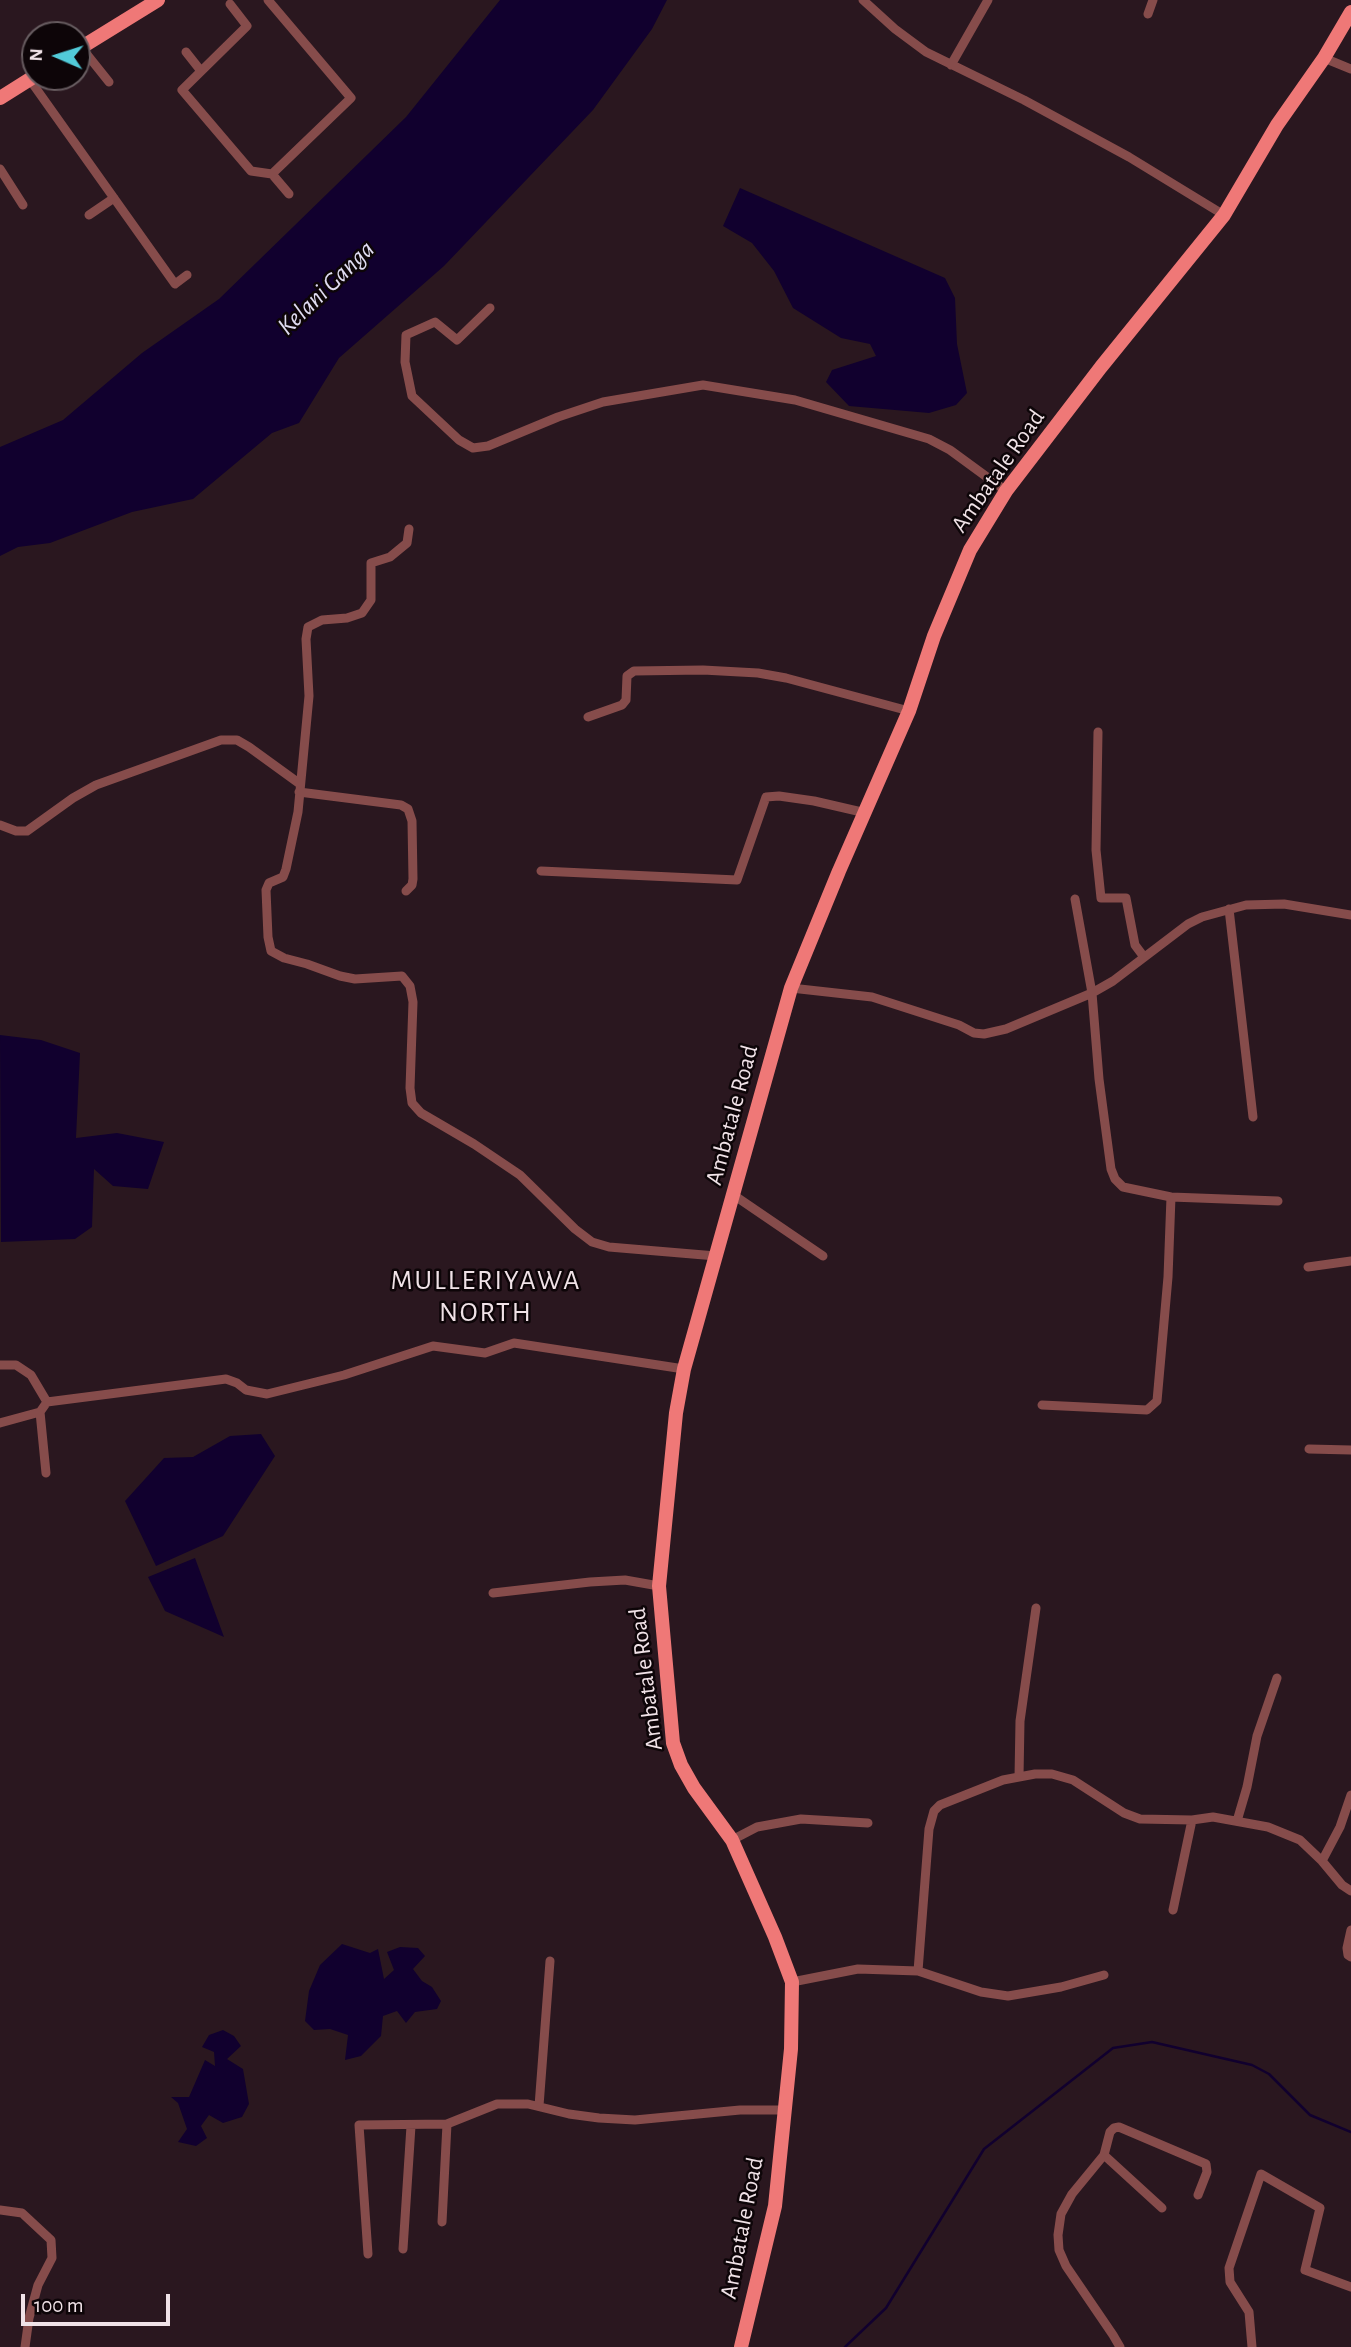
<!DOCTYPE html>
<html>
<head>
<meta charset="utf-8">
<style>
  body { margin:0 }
  #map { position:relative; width:1351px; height:2347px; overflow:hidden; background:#2a171f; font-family:"Alegreya Sans",sans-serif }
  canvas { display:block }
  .north { position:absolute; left:21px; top:21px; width:70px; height:70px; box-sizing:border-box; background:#0d0508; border:2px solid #685d61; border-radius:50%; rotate:273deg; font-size:19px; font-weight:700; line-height:28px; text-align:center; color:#f0e2e7 }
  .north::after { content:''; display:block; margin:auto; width:24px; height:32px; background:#52cbd9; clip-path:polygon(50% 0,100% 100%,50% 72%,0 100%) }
  .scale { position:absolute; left:21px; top:2294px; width:149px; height:32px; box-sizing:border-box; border:4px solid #f0e2e7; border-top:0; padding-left:9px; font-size:21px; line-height:24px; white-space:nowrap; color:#f0e2e7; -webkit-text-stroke:5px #0d0508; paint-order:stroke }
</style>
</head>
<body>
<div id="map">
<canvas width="1351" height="2347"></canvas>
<div class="north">N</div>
<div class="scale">100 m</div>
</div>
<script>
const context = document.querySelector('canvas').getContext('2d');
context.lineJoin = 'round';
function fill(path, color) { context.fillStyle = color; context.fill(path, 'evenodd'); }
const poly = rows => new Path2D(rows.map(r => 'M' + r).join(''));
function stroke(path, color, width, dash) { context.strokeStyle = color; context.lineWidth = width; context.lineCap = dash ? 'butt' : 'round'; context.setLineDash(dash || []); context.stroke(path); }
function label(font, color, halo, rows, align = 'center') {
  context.font = font + ' "Alegreya Sans",sans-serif'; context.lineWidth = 5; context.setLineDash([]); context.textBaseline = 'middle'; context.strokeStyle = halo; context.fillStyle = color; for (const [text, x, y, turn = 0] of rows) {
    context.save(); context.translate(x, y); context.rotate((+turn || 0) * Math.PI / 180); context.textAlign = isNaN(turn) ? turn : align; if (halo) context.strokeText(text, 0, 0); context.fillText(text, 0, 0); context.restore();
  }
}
fill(poly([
  [500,0,667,0,652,29,593,110,444,266,339,358,299,423,272,433,193,499,132,512,50,543,18,547,0,556,0,447,63,420,142,353,219,299,406,117],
  [740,188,945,278,955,298,957,344,967,393,956,405,929,413,849,406,826,382,832,370,876,356,870,344,841,338,793,308,774,271,752,243,723,226],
  [0,1035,41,1040,80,1053,76,1138,117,1133,164,1142,148,1189,113,1186,94,1169,92,1227,75,1239,1,1242],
  [261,1434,275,1456,223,1536,156,1566,125,1501,164,1458,193,1457,230,1436],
  [195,1558,224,1637,165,1611,148,1577],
  [342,1944,370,1953,378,1949,384,1979,394,1970,387,1952,400,1947,418,1948,425,1956,413,1969,422,1981,432,1987,441,2001,437,2009,415,2012,406,2023,397,2011,383,2016,381,2036,361,2056,345,2060,348,2035,330,2029,314,2030,305,2021,309,1991,320,1965],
  [223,2030,234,2036,241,2046,227,2059,243,2069,249,2104,242,2117,223,2123,209,2115,201,2126,207,2138,196,2146,178,2142,187,2129,178,2103,171,2097,189,2097,205,2060,215,2066,214,2052,202,2047,209,2035]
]), '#11002e');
stroke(poly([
  [845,2347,886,2308,984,2149,1113,2048,1152,2042,1252,2065,1269,2074,1310,2115,1351,2132]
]), '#11002e', 2.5);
stroke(poly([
  [863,0,895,29,926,52,1024,100,1129,157,1224,215],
  [230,4,247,26,182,90,251,171,272,174,351,98,268,0],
  [1148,14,1153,0],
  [81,47,109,82],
  [186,52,201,71],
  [1324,58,1351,69],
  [951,65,988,0],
  [30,80,175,284,187,275],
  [0,169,23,205],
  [272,174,289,194],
  [89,215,114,198],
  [490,308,457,340,435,322,406,335,405,362,412,396,459,440,473,448,488,446,558,417,603,402,703,385,795,400,929,439,950,450,1006,491],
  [409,529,407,543,390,557,371,563,371,600,362,613,347,618,322,620,308,627,306,639,309,696,298,812,286,869,283,877,269,883,266,890,268,937,271,951,284,958,307,964,340,976,355,979,402,976,410,986,413,1002,410,1088,412,1103,421,1113,474,1144,520,1175,575,1229,592,1242,609,1247,716,1256],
  [588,717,622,705,626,700,627,676,634,671,703,670,758,673,786,678,909,711],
  [1098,732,1096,850,1101,898,1126,898,1135,945,1144,957],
  [299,792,401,805,408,809,412,821,413,879,412,885,406,891],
  [0,825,16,831,27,831,73,798,96,785,221,740,237,740,249,747,300,784],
  [541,871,737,880,766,797,779,796,814,801,866,813],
  [1075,899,1092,993,1099,1079,1111,1169,1115,1179,1123,1187,1171,1197,1278,1201],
  [1229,909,1253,1117],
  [791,988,872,997,959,1025,974,1033,984,1034,1006,1029,1092,993,1113,981,1188,924,1202,917,1246,905,1284,904,1351,915],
  [735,1196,823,1256],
  [1308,1267,1351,1261],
  [0,1365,16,1365,31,1375,47,1402],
  [1042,1405,1147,1410,1157,1401,1168,1277,1171,1197],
  [0,1423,40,1412],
  [1309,1449,1351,1450],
  [46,1473,40,1412,47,1402,226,1379,237,1383,246,1390,267,1394,344,1375,433,1346,485,1353,514,1343,684,1369],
  [493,1593,590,1582,625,1580,659,1586],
  [1019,1777,1020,1721,1036,1608],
  [1237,1821,1247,1787,1257,1736,1277,1678],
  [732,1840,757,1827,801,1819,868,1823],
  [1322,1861,1340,1827,1351,1795],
  [1173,1910,1192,1820],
  [1351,1930,1347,1948,1348,1955,1351,1957],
  [918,1971,981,1992,1008,1996,1061,1987,1104,1975],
  [792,1982,858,1969,918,1971,929,1829,934,1811,940,1805,1003,1780,1035,1774,1052,1774,1073,1780,1124,1813,1140,1819,1192,1820,1213,1817,1268,1827,1300,1840,1322,1861,1342,1885,1351,1891],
  [539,2106,550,1961],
  [1104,2155,1162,2208],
  [0,2210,22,2213,51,2240,52,2258,38,2285,29,2318,25,2347],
  [442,2222,447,2124],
  [403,2249,411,2126],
  [368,2254,359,2125,447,2124,497,2104,528,2104,569,2114,599,2118,635,2120,740,2110,785,2110],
  [1120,2347,1113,2335,1066,2266,1059,2250,1058,2235,1061,2214,1072,2194,1104,2155,1110,2132,1114,2128,1119,2127,1206,2164,1207,2172,1198,2195],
  [1252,2347,1249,2312,1230,2282,1229,2268,1261,2174,1320,2208,1305,2270,1351,2287]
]), '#864c4b', 9);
stroke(poly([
  [77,50,158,0],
  [0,98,35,76],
  [741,2347,775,2206,791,2049,792,1982,775,1937,732,1840,694,1788,681,1765,673,1743,659,1586,676,1413,684,1369,791,988,839,871,909,711,934,636,970,550,1006,491,1101,367,1224,215,1277,125,1324,58,1351,12]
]), '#ef7877', 14);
label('24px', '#f0e2e7', '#0d0508', [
  ["Ambatale Road",998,471,-55],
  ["Ambatale Road",732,1115,-75],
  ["Ambatale Road",646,1679,-97],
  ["Ambatale Road",742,2228,-79]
]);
label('italic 26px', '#e0dcf1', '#0d0508', [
  ["Kelani Ganga",326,288,-44]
]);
context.letterSpacing = '2px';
label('28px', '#f0e2e7', '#0d0508', [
  ["MULLERIYAWA",486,1281],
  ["NORTH",486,1313]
]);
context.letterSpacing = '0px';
</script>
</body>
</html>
